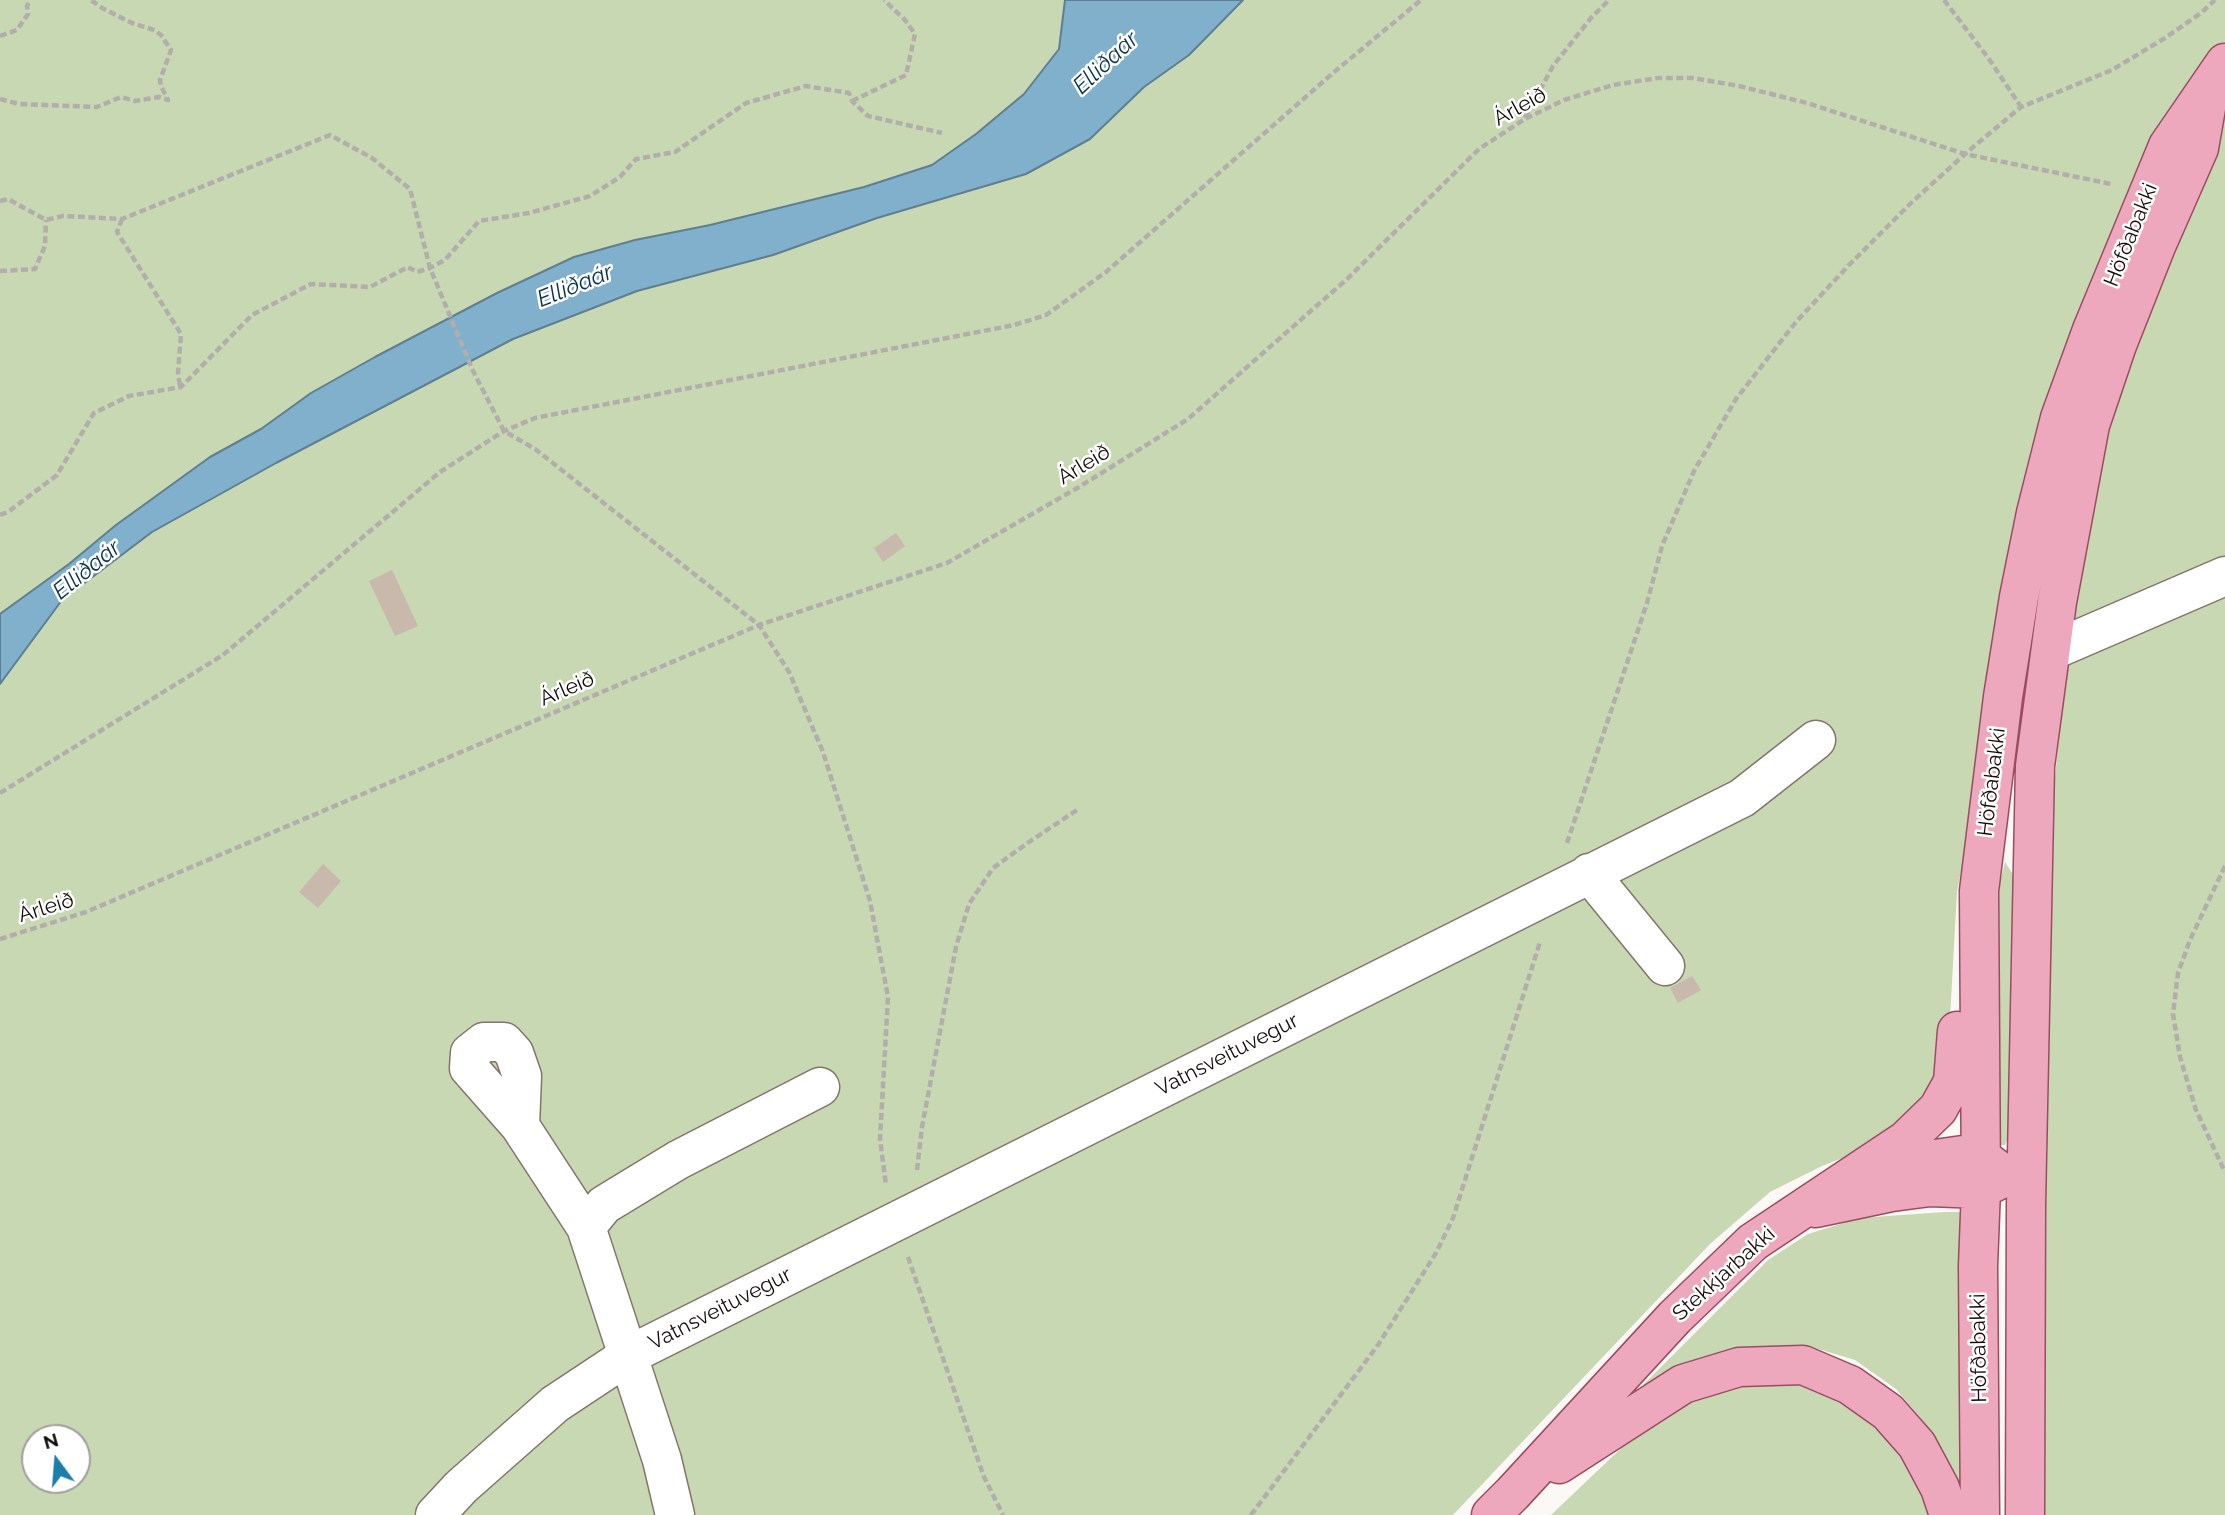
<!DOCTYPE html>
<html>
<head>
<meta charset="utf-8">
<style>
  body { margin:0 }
  #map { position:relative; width:2225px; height:1515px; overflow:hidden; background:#fcf8f6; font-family:Raleway,sans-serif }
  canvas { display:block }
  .north { position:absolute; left:21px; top:1424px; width:70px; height:70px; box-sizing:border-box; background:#fff; border:2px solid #a19e9d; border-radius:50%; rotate:344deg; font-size:19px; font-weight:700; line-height:28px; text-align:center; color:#130d0a }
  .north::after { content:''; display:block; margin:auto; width:24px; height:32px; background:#1d7eaa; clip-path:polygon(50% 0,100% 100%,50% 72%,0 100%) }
</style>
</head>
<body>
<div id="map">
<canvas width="2225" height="1515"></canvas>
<div class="north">N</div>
</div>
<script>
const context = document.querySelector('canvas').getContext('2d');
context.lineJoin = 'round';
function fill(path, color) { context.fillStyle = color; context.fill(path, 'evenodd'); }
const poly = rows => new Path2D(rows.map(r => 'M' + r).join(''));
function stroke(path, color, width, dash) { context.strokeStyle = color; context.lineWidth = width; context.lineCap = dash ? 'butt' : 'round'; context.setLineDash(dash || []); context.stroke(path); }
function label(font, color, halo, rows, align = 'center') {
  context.font = font + ' Raleway,sans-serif'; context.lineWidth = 5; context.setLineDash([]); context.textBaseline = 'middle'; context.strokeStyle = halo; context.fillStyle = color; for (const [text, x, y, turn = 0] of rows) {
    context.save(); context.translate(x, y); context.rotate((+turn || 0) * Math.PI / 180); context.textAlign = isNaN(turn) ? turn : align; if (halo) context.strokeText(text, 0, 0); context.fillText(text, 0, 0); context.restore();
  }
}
fill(poly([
  [0,0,2225,0,2225,1515,2041,1515,2039,1324,2050,829,2063,696,1995,691,1957,892,1950,1018,1932,1095,1871,1147,1822,1166,1770,1192,1710,1244,1453,1515,0,1515],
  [35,1438,77,1438,77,1480,35,1480],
  [2005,862,2014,876,2009,1135,2005,1145,1997,1145,1993,954,2000,882],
  [1944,1212,1966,1212,1963,1511,1944,1460,1923,1421,1896,1389,1855,1360,1808,1346,1735,1351,1631,1397,1768,1260,1808,1234,1860,1218],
  [1749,1379,1803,1382,1839,1397,1905,1447,1937,1515,1551,1515,1634,1436,1686,1397]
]), '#c7d8b2');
const water = poly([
  [1065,0,1243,0,1189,55,1144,87,1090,139,1026,174,877,218,773,255,637,291,513,339,276,463,152,532,62,600,0,684,0,614,69,564,116,525,210,457,261,429,311,393,375,357,497,293,574,257,635,240,710,225,864,187,932,165,976,134,1024,94,1059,49,1065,0]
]);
fill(water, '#80b0cb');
stroke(water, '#5f7f91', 2);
fill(poly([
  [896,533,905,546,883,562,874,548],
  [392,570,418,626,395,636,369,581],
  [323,864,341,881,318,908,299,892],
  [1692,976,1701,990,1678,1003,1670,988]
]), '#c8b9ac');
const minor = poly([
  [2051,651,2225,576],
  [1589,873,1665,966],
  [520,1126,522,1076,514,1053,504,1042,484,1042,470,1053,469,1068,520,1126,586,1227],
  [435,1515,461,1487,555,1404,629,1355,1742,798,1816,740],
  [675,1515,662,1460,586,1227,604,1205,678,1160,820,1087]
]);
const major = poly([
  [1872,1168,1963,1155,1981,1157,2002,1173],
  [1816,1208,1892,1192,1930,1187,1981,1189,2003,1178],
  [1559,1464,1683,1384,1739,1367,1803,1365,1850,1385,1888,1412,1917,1445,1940,1488,1949,1515],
  [1491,1515,1513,1493,1675,1317,1753,1242,1906,1140,1938,1109,1953,1082,1957,1031],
  [1980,1515,1978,1266,1981,1189,1979,891,2003,697,2019,597,2036,513,2060,418,2092,330,2168,146,2225,63],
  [2025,1515,2026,1205,2035,766,2057,602,2090,425,2117,345,2156,246,2199,148,2207,102]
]);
stroke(minor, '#85746b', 41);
stroke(major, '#9a4c62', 41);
stroke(poly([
  [1944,0,1989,59,2021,107],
  [0,36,17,30,28,14,27,6,30,0],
  [0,99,19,104,97,107,121,97,135,101,159,97,168,100,161,86,160,80,171,50,161,35,154,30,132,23,102,8,91,0],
  [852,101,906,75,915,34,905,20,884,0],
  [1525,118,1553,66,1591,18,1609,0],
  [0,201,8,199,46,220,63,216,122,219,330,135,372,158,410,189,430,268,473,371,504,431,535,449,759,625,789,672,823,752,870,901,888,997,880,1139,886,1185],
  [122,219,117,232,181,334,178,373,180,386],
  [0,271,35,269,45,246,46,220],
  [0,515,8,512,57,475,94,413,129,396,181,387,252,315,311,284,370,287,408,267,417,272,430,268,445,260,479,221,529,213,590,196,620,177,636,159,675,152,746,103,806,86,849,93,852,101,868,116,942,133],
  [0,793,223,655,440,472,504,431,535,418,1014,325,1046,315,1106,272,1333,73,1421,0],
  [1567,843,1647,603,1662,546,1694,471,1736,399,1796,322,1849,265,1911,203,1965,154,2021,107,2112,70,2165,38,2201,13,2215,0],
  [2225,866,2190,940,2178,973,2173,1014,2180,1057,2196,1110,2225,1172],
  [0,939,86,912,759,625,947,563,1079,487,1188,419,1346,280,1479,149,1525,119,1564,100,1613,85,1658,78,1693,78,1739,86,1807,103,1965,154,2111,184],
  [917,1170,922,1127,956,947,969,904,993,868,1029,842,1077,810],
  [908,1257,984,1477,1003,1515],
  [1251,1515,1378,1345,1436,1253,1453,1218,1540,942]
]), '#b3aeac', 4.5, [7, 3.5]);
stroke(minor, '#fff', 38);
stroke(major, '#eea8bd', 38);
label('21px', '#130d0a', '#fff', [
  ["Árleið",1520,107,-29],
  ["Höfðabakki",2131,235,-68],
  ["Árleið",1084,465,-31],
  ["Árleið",567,689,-23],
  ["Höfðabakki",1992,782,-83],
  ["Árleið",46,908,-17],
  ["Vatnsveituvegur",1227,1055,-27],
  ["Stekkjarbakki",1724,1274,-42],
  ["Vatnsveituvegur",720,1309,-27],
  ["Höfðabakki",1979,1348,-91]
]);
label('italic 23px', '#0b3448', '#fff', [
  ["Elliðaár",1106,63,-43],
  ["Elliðaár",575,286,-22],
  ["Elliðaár",87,570,-39]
]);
</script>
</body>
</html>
